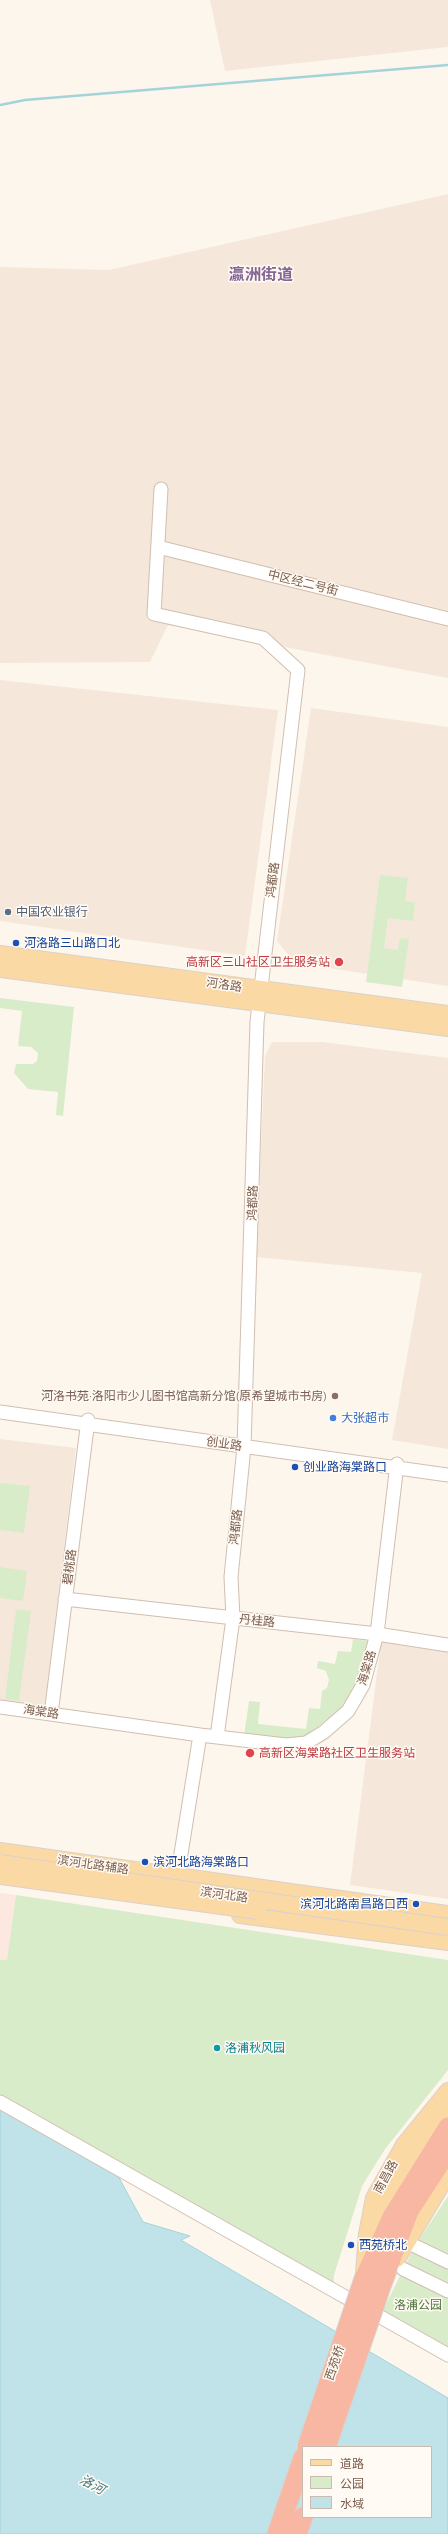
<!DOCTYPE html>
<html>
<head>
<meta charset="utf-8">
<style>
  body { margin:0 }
  #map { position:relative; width:448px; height:2534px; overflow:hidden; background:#fdf6ec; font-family:"Alegreya Sans","Noto Sans SC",sans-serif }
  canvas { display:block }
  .legend { position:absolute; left:302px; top:2446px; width:130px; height:72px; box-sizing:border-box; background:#fffaf3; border:1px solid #cabbb1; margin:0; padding:5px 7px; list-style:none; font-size:12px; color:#7a5c4d }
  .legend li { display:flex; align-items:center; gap:8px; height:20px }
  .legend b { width:20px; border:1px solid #cabbb1 }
</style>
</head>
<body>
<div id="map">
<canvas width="448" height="2534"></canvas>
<ul class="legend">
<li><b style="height:5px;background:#fbd9a5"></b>道路</li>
<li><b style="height:11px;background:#d8ecc9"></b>公园</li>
<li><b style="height:11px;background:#bfe3e8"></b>水域</li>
</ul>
</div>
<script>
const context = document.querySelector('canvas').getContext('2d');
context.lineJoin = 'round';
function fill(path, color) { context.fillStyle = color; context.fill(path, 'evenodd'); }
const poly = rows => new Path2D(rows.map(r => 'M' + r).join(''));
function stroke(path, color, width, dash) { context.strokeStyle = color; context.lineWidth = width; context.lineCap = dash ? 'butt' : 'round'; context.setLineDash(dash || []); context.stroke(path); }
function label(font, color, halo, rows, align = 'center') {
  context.font = font + ' "Alegreya Sans","Noto Sans SC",sans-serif'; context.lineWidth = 3; context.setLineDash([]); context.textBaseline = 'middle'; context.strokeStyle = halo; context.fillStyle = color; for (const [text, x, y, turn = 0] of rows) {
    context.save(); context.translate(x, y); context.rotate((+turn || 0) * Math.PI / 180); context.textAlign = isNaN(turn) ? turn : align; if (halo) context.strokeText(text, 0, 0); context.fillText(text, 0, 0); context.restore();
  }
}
fill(poly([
  [210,0,448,0,448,47,225,71],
  [448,194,448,678,168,625,150,662,0,663,0,267,109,270],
  [0,680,278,710,245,956,0,921],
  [311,708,448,727,448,986,295,963,277,941],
  [272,1042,322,1042,448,1058,448,1449,392,1440,422,1273,256,1257,265,1056],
  [0,1439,76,1448,45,1705,0,1700],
  [381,1642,448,1652,448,1899,350,1885]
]), '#f5e8da');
fill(poly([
  [0,1893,16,1895,7,1961,0,1960]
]), '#fde8e0');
fill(poly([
  [380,875,408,878,405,901,415,903,413,921,388,918,384,948,398,950,400,938,409,939,402,987,366,982],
  [0,998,74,1007,63,1116,56,1115,58,1092,28,1089,14,1073,16,1064,33,1064,37,1061,38,1053,31,1047,18,1046,22,1011,0,1008],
  [0,1483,30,1486,24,1533,0,1530],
  [0,1567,27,1571,23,1601,0,1598],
  [16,1609,31,1611,19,1701,5,1699],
  [353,1639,368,1641,360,1680,343,1708,301,1739,244,1736,249,1701,260,1702,258,1724,306,1729,309,1708,320,1709,322,1691,327,1688,329,1680,326,1671,317,1668,318,1661,335,1664,338,1651,351,1652],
  [16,1895,448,1960,448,2070,385,2149,362,2186,334,2275,333,2291,0,2102,0,1960,7,1960],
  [448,2196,448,2355,380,2316,415,2246]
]), '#d8ecc9');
const water = poly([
  [0,2110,117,2174,143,2222,190,2236,181,2240,448,2398,448,2534,0,2534,0,2110],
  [303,2447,431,2447,431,2517,303,2517,303,2447]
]);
fill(water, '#bfe3e8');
stroke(water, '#a5d3da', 1);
stroke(poly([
  [0,105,25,100,448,65]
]), '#a5d3da', 2.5);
const minor = poly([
  [161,489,154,614,263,638,298,670,257,1022,244,1447,231,1577,233,1618,217,1737],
  [158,547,448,619],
  [0,1412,448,1475],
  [65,1599,377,1634,448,1645],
  [0,1707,200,1735,286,1745,306,1743,324,1732,348,1711,363,1685,377,1634,397,1464],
  [51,1714,88,1420],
  [176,1885,200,1735],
  [0,2102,448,2355],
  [415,2246,448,2262],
  [403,2269,448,2291]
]);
const major = poly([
  [0,954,448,1014],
  [0,969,448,1028],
  [0,1851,448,1914],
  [240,1915,448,1942],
  [375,2233,388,2200,403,2172,426,2137,448,2112],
  [397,2259,448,2174],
  [364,2273,367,2234,374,2198,404,2145,448,2091]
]);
const highway = poly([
  [364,2279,392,2217,448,2127],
  [381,2286,409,2211,448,2151],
  [277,2534,303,2458],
  [297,2534,303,2517]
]);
stroke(minor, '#d1beb0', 15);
stroke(major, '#dad1cd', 18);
stroke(highway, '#dad1cd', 21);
stroke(minor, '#fff', 13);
stroke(major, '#fbd9a5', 16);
stroke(highway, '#f7b7a3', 19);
const majorBridge = poly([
  [0,1863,448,1927],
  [0,1876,258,1911]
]);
const highwayBridge = poly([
  [307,2447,364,2279],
  [326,2447,381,2286]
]);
stroke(majorBridge, '#dad1cd', 18, []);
stroke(highwayBridge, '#dad1cd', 21, []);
stroke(majorBridge, '#fbd9a5', 16);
stroke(highwayBridge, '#f7b7a3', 19);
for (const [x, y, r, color] of [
  [8,912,4,"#5c6f8a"],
  [16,943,4,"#1a4fb4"],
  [339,962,5,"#e0444e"],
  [335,1396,4,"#8d6e63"],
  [333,1418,4,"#3f7fe0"],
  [295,1467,4,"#1a4fb4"],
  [250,1753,5,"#e0444e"],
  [145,1862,4,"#1a4fb4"],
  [416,1904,4,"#1a4fb4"],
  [217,2048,4,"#0f9aa8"],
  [351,2245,4,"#1a4fb4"]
]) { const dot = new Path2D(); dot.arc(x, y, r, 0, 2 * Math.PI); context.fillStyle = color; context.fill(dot); stroke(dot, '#fffaf3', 1.5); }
label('12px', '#7a5c4d', '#fffaf3', [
  ["中区经二号街",303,583,14],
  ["鸿都路",273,880,-83],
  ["河洛路",224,985,8],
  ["鸿都路",253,1203,-88],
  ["创业路",224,1444,8],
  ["鸿都路",236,1527,-84],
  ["碧桃路",70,1567,-83],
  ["丹桂路",257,1621,6],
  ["海棠路",367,1668,-73],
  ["海棠路",41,1712,8],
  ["滨河北路辅路",93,1865,8],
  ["滨河北路",224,1895,8],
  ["南昌路",386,2177,-61],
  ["西苑桥",335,2363,-71]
]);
label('12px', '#4e5e75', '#fffaf3', [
  ["中国农业银行",16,912]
], 'left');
label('12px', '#164399', '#fffaf3', [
  ["河洛路三山路口北",24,943],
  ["创业路海棠路口",303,1467],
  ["滨河北路海棠路口",153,1862],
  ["滨河北路南昌路口西",408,1904,"right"],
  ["西苑桥北",359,2245]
], 'left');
label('12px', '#be3a42', '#fffaf3', [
  ["高新区三山社区卫生服务站",330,962],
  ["高新区海棠路社区卫生服务站",259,1753,"left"]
], 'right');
label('12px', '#785e54', '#fffaf3', [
  ["河洛书苑·洛阳市少儿图书馆高新分馆(原希望城市书房)",327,1396]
], 'right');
label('12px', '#366cbe', '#fffaf3', [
  ["大张超市",341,1418]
], 'left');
label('12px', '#0d838f', '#fffaf3', [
  ["洛浦秋风园",225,2048]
], 'left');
label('12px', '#537a41', '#fffaf3', [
  ["洛浦公园",418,2305]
]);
label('italic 13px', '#437c86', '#fffaf3', [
  ["洛河",92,2485,28]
]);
label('bold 16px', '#846695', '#fffaf3', [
  ["瀛洲街道",261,275]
]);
</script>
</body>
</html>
